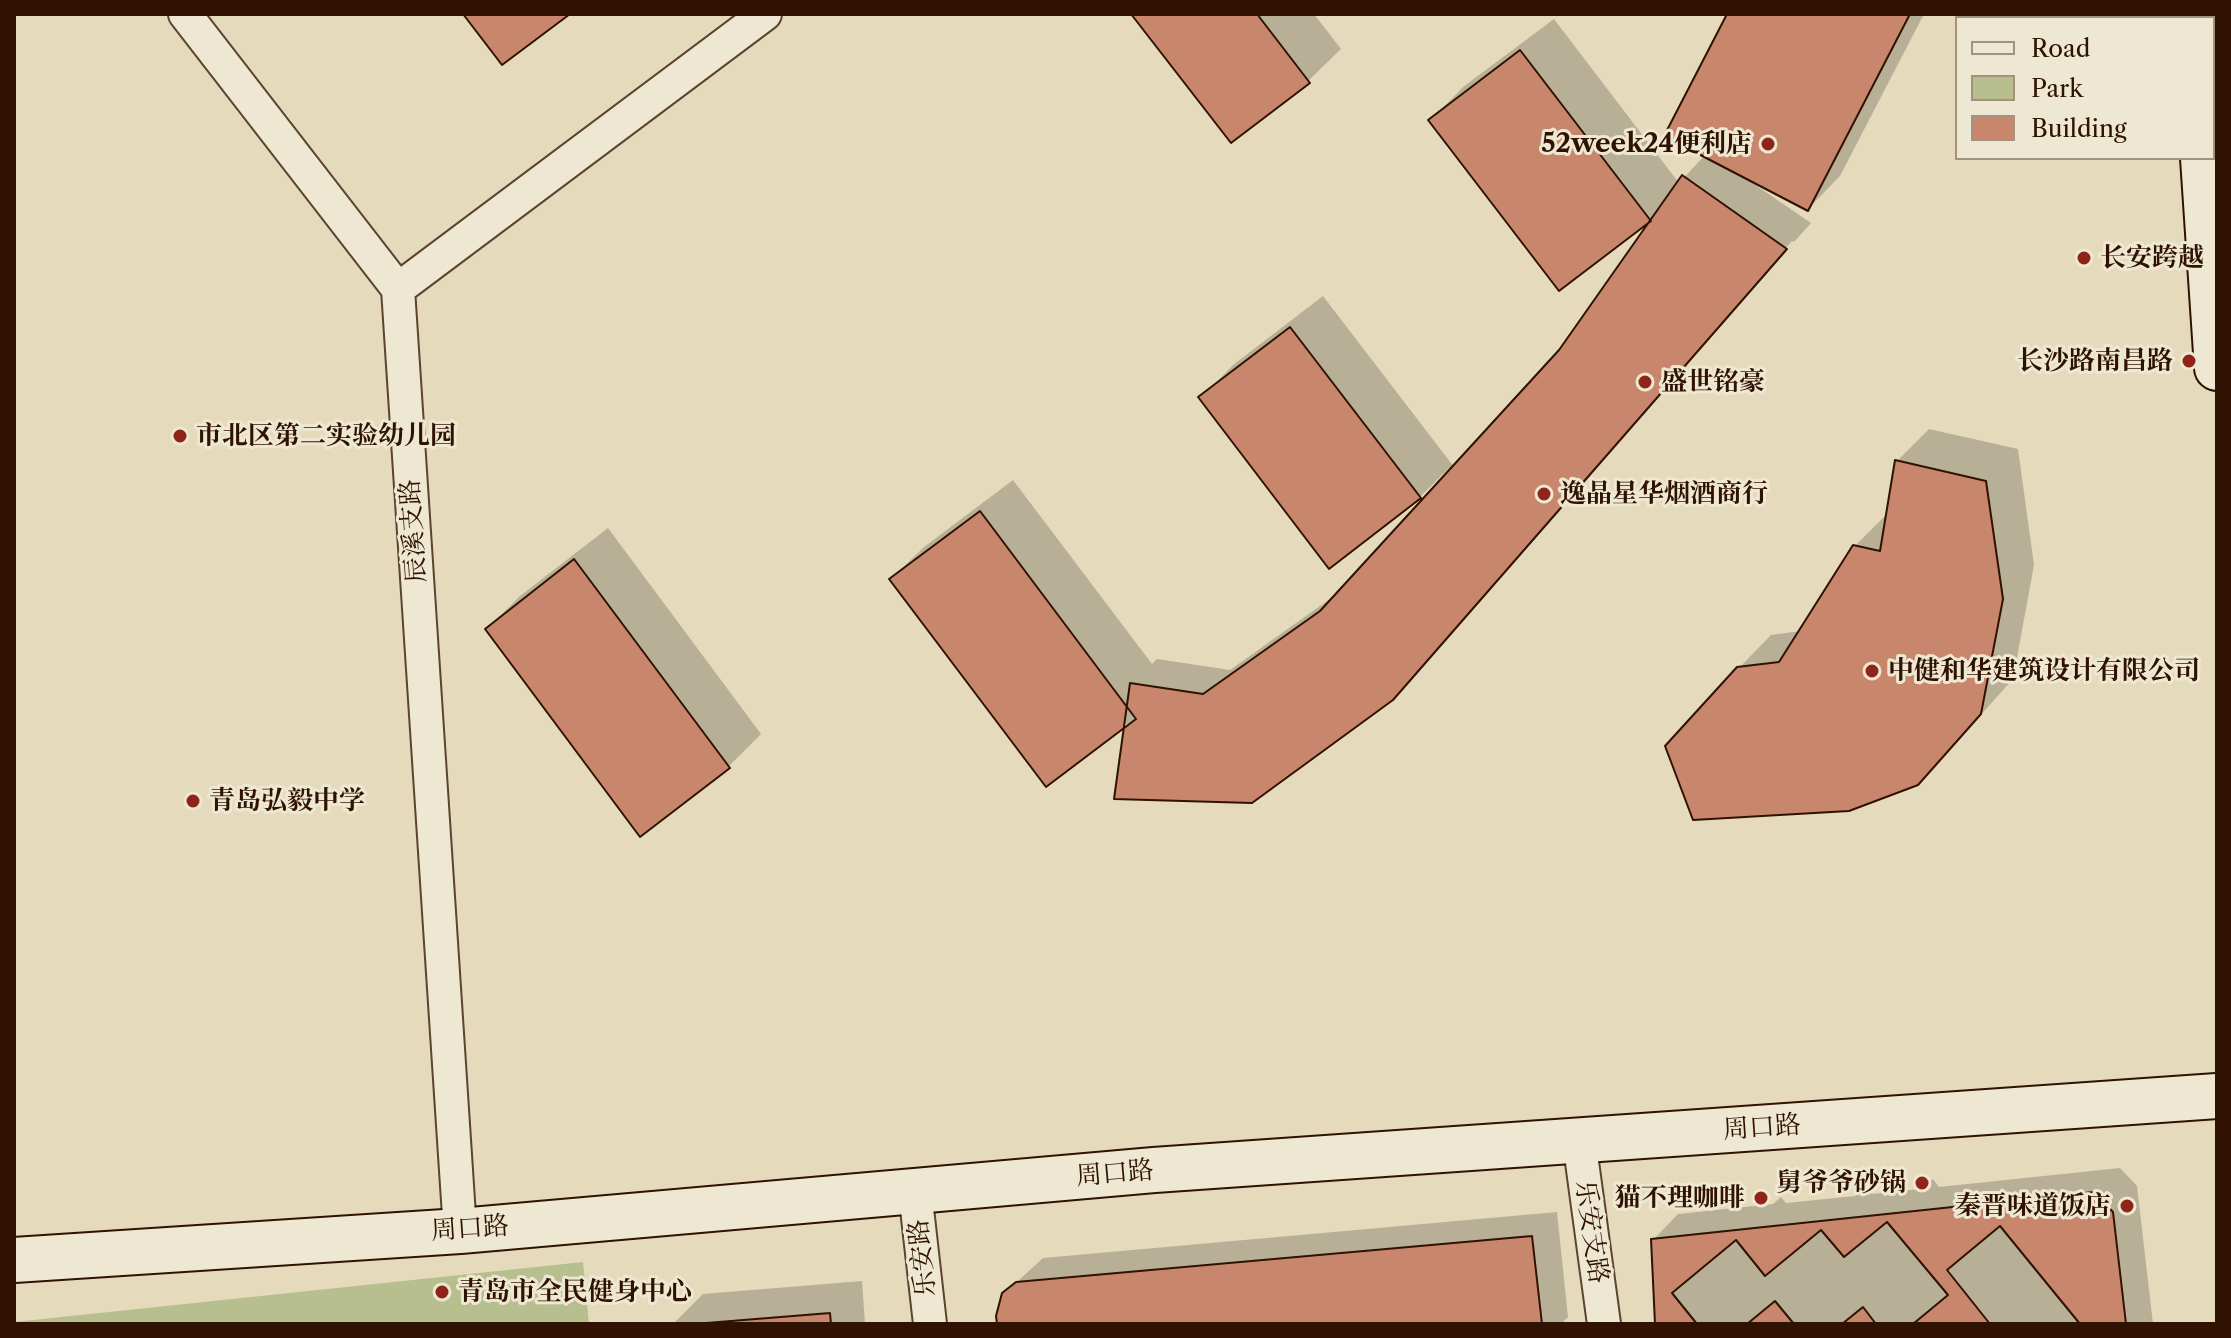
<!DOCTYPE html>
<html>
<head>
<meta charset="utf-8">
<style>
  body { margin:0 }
  #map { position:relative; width:2231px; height:1338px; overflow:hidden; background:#e5dbbc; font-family:"Libre Caslon Text",serif }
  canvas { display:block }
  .frame { position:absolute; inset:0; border:16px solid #2f1201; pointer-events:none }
  .legend { position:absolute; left:1955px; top:16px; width:260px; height:144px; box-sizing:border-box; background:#eee8d3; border:2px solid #a2927f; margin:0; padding:10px 14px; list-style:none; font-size:24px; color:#2f1201 }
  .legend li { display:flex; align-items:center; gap:16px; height:40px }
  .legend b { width:40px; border:2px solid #a2927f }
</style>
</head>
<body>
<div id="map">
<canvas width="2231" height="1338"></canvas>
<div class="frame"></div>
<ul class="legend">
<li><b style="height:10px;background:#eee8d3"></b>Road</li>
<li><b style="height:22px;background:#b8bf8e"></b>Park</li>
<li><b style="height:22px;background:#c8866c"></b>Building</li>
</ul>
</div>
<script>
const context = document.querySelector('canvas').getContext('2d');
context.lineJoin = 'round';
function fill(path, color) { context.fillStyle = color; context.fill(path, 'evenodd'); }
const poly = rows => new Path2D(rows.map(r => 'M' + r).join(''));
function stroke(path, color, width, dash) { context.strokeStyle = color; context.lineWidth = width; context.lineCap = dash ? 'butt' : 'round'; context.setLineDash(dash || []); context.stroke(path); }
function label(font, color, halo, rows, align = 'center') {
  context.font = font + ' "Libre Caslon Text","Noto Serif SC",serif'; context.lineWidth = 6; context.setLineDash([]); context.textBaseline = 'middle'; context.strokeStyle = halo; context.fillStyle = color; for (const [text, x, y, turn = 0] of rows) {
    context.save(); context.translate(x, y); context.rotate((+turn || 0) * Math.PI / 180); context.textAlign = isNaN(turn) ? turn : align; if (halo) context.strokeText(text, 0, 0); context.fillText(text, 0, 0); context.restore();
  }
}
fill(poly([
  [583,1262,589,1324,14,1324,14,1322]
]), '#b8bf8e');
fill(poly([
  [1134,14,1314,14,1341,49,1308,81],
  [1729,14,1924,14,1840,176,1808,209,1756,181,1754,184,1811,223,1794,242,1792,241,1406,682,1126,724,891,579,924,547,1013,480,1152,664,1157,659,1230,670,1341,591,1451,470,1449,468,1420,497,1201,398,1233,365,1323,296,1454,467,1560,351,1654,217,1559,288,1431,120,1463,87,1554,19,1679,183,1705,155],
  [1929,429,2018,449,2034,565,2013,679,1950,749,1917,783,1738,669,1771,635,1801,631,1855,546,1888,513,1897,461],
  [608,528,761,734,729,766,640,834,487,629,520,596],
  [2120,1168,2137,1186,2153,1324,1657,1324,1653,1240,1678,1214,1773,1204,1781,1197,1786,1203,1855,1196,1866,1186,1873,1194,1920,1189,1933,1179,1939,1187],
  [1557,1212,1568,1317,1561,1324,999,1324,1004,1294,1043,1258],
  [862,1281,865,1324,673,1324,703,1294]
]), '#0003');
const building = poly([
  [463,14,570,14,502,65,463,14],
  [1131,14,1257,14,1310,83,1231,143,1131,14],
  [1727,14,1910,14,1808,211,1664,136,1727,14],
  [1520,50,1651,221,1559,291,1428,120,1520,50],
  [1682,175,1787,249,1393,700,1252,803,1114,799,1130,683,1203,694,1320,611,1559,350,1682,175],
  [1290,327,1421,498,1329,569,1198,397,1290,327],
  [1895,460,1986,481,2003,599,1981,714,1918,785,1849,811,1693,820,1665,746,1737,667,1779,662,1853,545,1880,551,1895,460],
  [980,511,1136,719,1046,787,889,579,980,511],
  [574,559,730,768,640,837,485,629,574,559],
  [2094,1192,2113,1212,2126,1324,1655,1324,1651,1239,2094,1192],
  [1887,1222,1948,1295,1913,1324,1876,1324,1863,1307,1842,1324,1794,1324,1775,1301,1747,1324,1697,1324,1672,1293,1736,1240,1765,1276,1821,1230,1844,1257,1887,1222],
  [2000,1226,2080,1324,1990,1324,1947,1270,2000,1226],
  [1532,1236,1542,1324,997,1324,996,1316,1002,1293,1016,1282,1532,1236],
  [830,1313,831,1324,694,1324,830,1313]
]);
fill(building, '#c8866c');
stroke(building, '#2f1201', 2);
const minor = poly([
  [185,14,398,289],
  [398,289,460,1231],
  [398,289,765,14],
  [1579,1140,1604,1324],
  [915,1191,930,1324]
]);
const secondary = poly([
  [2193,14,2193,18],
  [2203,158,2217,368],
  [14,1260,460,1231,1154,1170,2217,1096]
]);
stroke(minor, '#5c4430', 36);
stroke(secondary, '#2f1201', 48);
stroke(minor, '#eee8d3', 32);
stroke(secondary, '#eee8d3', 44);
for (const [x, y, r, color] of [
  [1768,144,8,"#8f2418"],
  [2084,258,8,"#8f2418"],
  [2189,361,8,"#8f2418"],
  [1645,382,8,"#8f2418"],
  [180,436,8,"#8f2418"],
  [1544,494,8,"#8f2418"],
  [1872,671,8,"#8f2418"],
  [193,801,8,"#8f2418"],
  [1922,1183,8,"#8f2418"],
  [1761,1198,8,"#8f2418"],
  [2127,1206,8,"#8f2418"],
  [442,1292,8,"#8f2418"]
]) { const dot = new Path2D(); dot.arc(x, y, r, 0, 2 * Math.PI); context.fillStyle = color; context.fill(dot); stroke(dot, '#eee8d3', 3); }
label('bold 26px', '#2f1201', '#eee8d3', [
  ["52week24便利店",1752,144,"right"],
  ["长安跨越",2100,258],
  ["长沙路南昌路",2173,361,"right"],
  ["盛世铭豪",1661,382],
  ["市北区第二实验幼儿园",196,436],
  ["逸晶星华烟酒商行",1560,494],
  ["中健和华建筑设计有限公司",1888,671],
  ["青岛弘毅中学",209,801],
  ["舅爷爷砂锅",1906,1183,"right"],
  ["猫不理咖啡",1745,1198,"right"],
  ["秦晋味道饭店",2111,1206,"right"],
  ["青岛市全民健身中心",458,1292]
], 'left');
label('26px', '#2f1201', '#eee8d3', [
  ["辰溪支路",414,531,-94],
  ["周口路",1762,1128,-4],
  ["周口路",1115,1174,-5],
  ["周口路",470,1229,-4],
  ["乐安支路",1591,1232,82],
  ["乐安路",923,1258,-96]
]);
</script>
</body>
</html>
